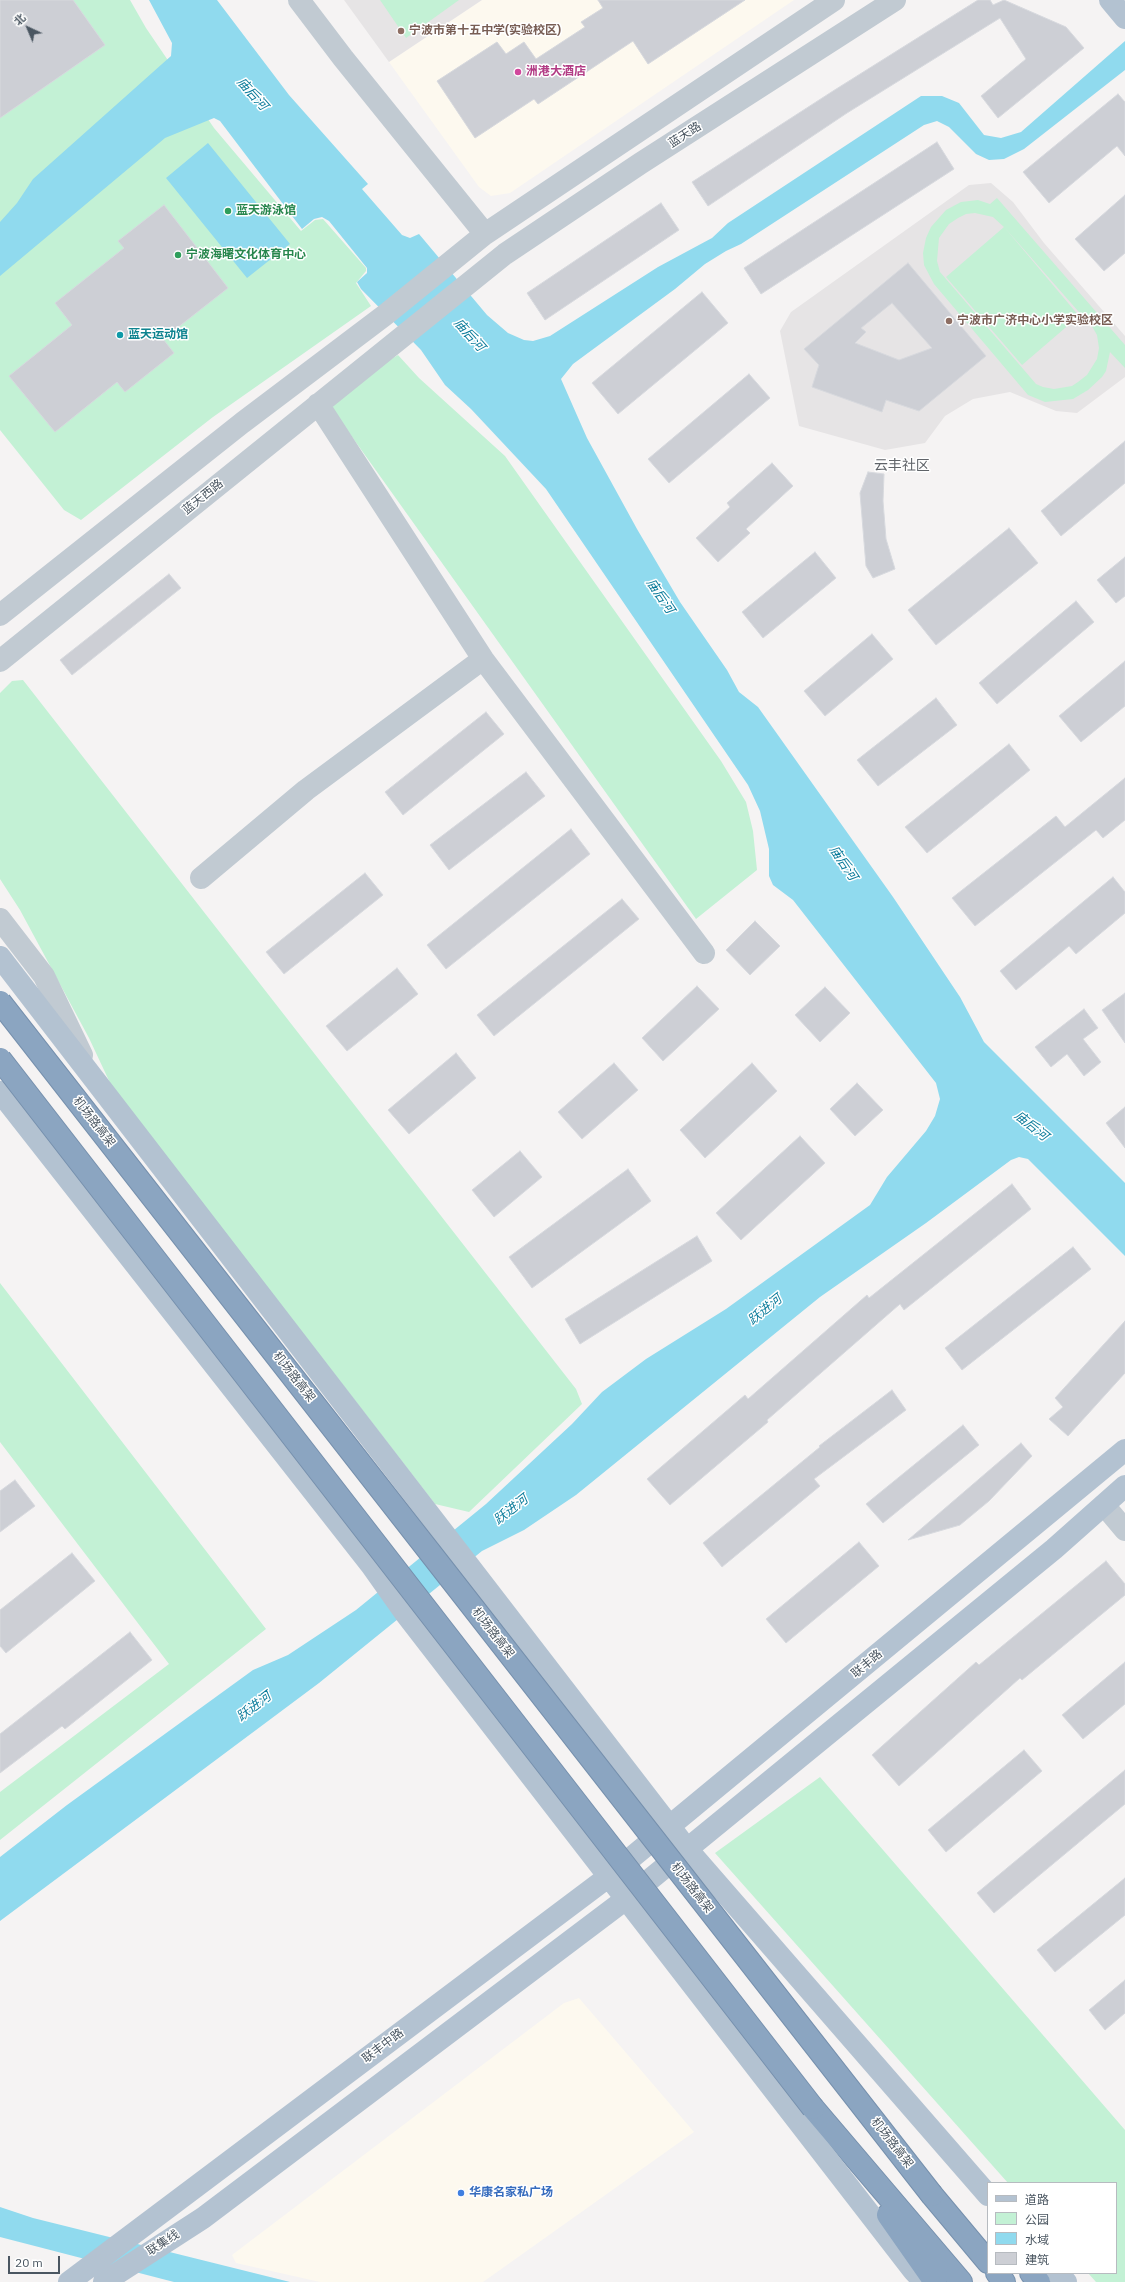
<!DOCTYPE html>
<html>
<head>
<meta charset="utf-8">
<style>
  body { margin:0 }
  #map { position:relative; width:1125px; height:2282px; overflow:hidden; background:#f5f3f3; font-family:"IBM Plex Sans","Noto Sans SC",sans-serif }
  canvas { display:block }
  .legend { position:absolute; left:987px; top:2182px; width:130px; height:92px; box-sizing:border-box; background:#fff; border:1px solid #b7bbc0; margin:0; padding:5px 7px; list-style:none; font-size:12px; color:#4a5661 }
  .legend li { display:flex; align-items:center; gap:8px; height:20px }
  .legend b { width:20px; border:1px solid #b7bbc0 }
  .north { position:absolute; left:8px; top:8px; width:40px; height:40px; -webkit-text-stroke:3px #fff; paint-order:stroke; rotate:316deg; font-size:11px; font-weight:700; line-height:16px; text-align:center; color:#4a5661 }
  .north::after { content:''; display:block; margin:auto; width:14px; height:18px; background:#4a5661; clip-path:polygon(50% 0,100% 100%,50% 72%,0 100%) }
  .scale { position:absolute; left:8px; top:2256px; width:52px; height:18px; box-sizing:border-box; border:2px solid #4a5661; border-top:0; padding-left:5px; font-size:12px; line-height:14px; white-space:nowrap; color:#4a5661; -webkit-text-stroke:3px #fff; paint-order:stroke }
</style>
</head>
<body>
<div id="map">
<canvas width="1125" height="2282"></canvas>
<ul class="legend">
<li><b style="height:5px;background:#b3c2d1"></b>道路</li>
<li><b style="height:11px;background:#c3f1d5"></b>公园</li>
<li><b style="height:11px;background:#90daee"></b>水域</li>
<li><b style="height:11px;background:#cdcfd5"></b>建筑</li>
</ul>
<div class="north">北</div>
<div class="scale">20 m</div>
</div>
<script>
const context = document.querySelector('canvas').getContext('2d');
context.lineJoin = 'round';
function fill(path, color) { context.fillStyle = color; context.fill(path, 'evenodd'); }
const poly = rows => new Path2D(rows.map(r => 'M' + r).join(''));
function stroke(path, color, width, dash) { context.strokeStyle = color; context.lineWidth = width; context.lineCap = dash ? 'butt' : 'round'; context.setLineDash(dash || []); context.stroke(path); }
function label(font, color, halo, rows, align = 'center') {
  context.font = font + ' "IBM Plex Sans","Noto Sans SC",sans-serif'; context.lineWidth = 3; context.setLineDash([]); context.textBaseline = 'middle'; context.strokeStyle = halo; context.fillStyle = color; for (const [text, x, y, turn = 0] of rows) {
    context.save(); context.translate(x, y); context.rotate((+turn || 0) * Math.PI / 180); context.textAlign = isNaN(turn) ? turn : align; if (halo) context.strokeText(text, 0, 0); context.fillText(text, 0, 0); context.restore();
  }
}
fill(poly([
  [482,0,794,0,510,193,491,196,479,187,389,62],
  [579,1998,694,2132,483,2282,320,2282,236,2263,232,2255,564,2003]
]), '#fdf9ef');
fill(poly([
  [344,0,482,0,389,62],
  [991,183,1013,202,1044,243,1125,336,1125,377,1077,413,1056,411,1010,392,973,399,945,416,925,443,885,450,799,426,780,331,791,312,969,185]
]), '#e6e4e5');
fill(poly([
  [0,0,130,0,146,28,214,128,301,231,315,220,323,219,366,268,366,271,356,283,371,306,213,417,81,520,64,510,0,430],
  [380,0,459,0,406,38],
  [997,198,1125,345,1125,368,1110,352,1106,371,1102,377,1088,390,1073,399,1045,402,1028,395,934,284,924,265,923,253,926,238,931,227,946,210,961,202,978,200,990,204],
  [975,213,993,217,1004,227,946,277,1022,365,1079,316,1005,228,1093,328,1097,335,1099,348,1097,359,1087,375,1078,382,1072,386,1054,389,1043,387,1036,384,940,272,937,261,939,238,949,224,958,218,966,214],
  [398,355,419,378,505,456,721,761,746,802,753,831,757,870,696,919,325,399],
  [23,680,576,1389,582,1404,469,1512,435,1504,111,1085,89,1038,20,910,0,879,0,693,12,681],
  [0,1283,266,1629,0,1840,0,1792,169,1664,0,1442],
  [820,1777,1125,2130,1125,2282,1096,2282,1088,2273,1116,2273,1116,2183,1008,2183,715,1853]
]), '#c3f1d5');
fill(poly([
  [149,0,217,0,289,95,368,184,362,189,402,235,410,238,419,234,487,315,508,333,524,340,533,341,550,336,658,267,712,238,728,223,921,96,942,96,959,103,984,135,1001,138,1021,132,1125,41,1125,70,1024,149,1004,159,989,160,976,154,949,127,937,121,924,125,741,244,726,251,705,264,675,289,573,364,561,379,587,438,637,529,680,602,727,670,739,692,758,707,893,897,960,997,984,1042,1125,1183,1125,1256,1028,1159,1019,1157,1011,1160,926,1223,820,1297,576,1495,524,1530,482,1551,319,1683,0,1921,0,1857,67,1805,253,1670,288,1655,356,1610,486,1504,572,1424,602,1392,646,1359,726,1309,870,1205,887,1177,926,1131,935,1116,940,1099,936,1083,793,900,773,885,769,876,769,849,760,811,748,785,546,489,471,409,445,385,421,350,361,289,357,282,367,273,367,268,329,221,322,217,314,219,302,229,220,121,214,118,165,138,0,276,0,222,17,203,33,179,171,56,172,43],
  [208,143,290,244,247,278,166,178],
  [0,2207,33,2218,290,2282,174,2282,0,2237]
]), '#90daee');
const building = poly([
  [0,0,73,0,105,45,0,118,0,0],
  [598,0,745,0,648,64,633,41,538,104,534,99,475,138,437,81,497,42,506,54,524,42,536,59,585,27,581,22,603,8,598,0],
  [978,0,990,0,993,5,1004,0,1066,27,1084,48,998,118,981,96,1026,59,1000,18,847,113,708,206,692,182,833,91,978,0],
  [1118,94,1125,102,1125,156,1117,146,1049,203,1023,172,1118,94],
  [937,142,954,169,761,294,744,268,937,142],
  [1125,195,1125,253,1104,271,1075,239,1125,195],
  [661,203,679,230,545,320,527,293,661,203],
  [164,205,228,288,163,339,174,353,125,392,117,382,55,432,9,376,72,325,55,303,124,248,118,241,164,205],
  [908,263,986,356,919,411,886,400,882,412,812,387,819,365,804,349,908,263],
  [892,303,932,348,899,360,855,343,866,332,861,328,892,303],
  [702,292,728,323,618,414,592,383,702,292],
  [749,374,770,398,669,483,648,459,749,374],
  [1125,441,1125,483,1061,536,1041,511,1125,441],
  [772,463,793,486,746,529,750,533,718,562,696,538,730,507,727,503,772,463],
  [868,472,884,474,883,501,886,539,895,569,873,578,866,566,860,493,868,472],
  [1009,528,1038,563,936,645,908,610,1009,528],
  [815,552,836,578,763,638,742,612,815,552],
  [1125,557,1125,596,1116,603,1097,580,1125,557],
  [169,574,181,588,72,675,60,660,169,574],
  [1076,601,1094,622,997,704,979,683,1076,601],
  [872,634,893,659,825,716,804,691,872,634],
  [1125,661,1125,706,1081,742,1059,716,1125,661],
  [936,698,957,725,878,786,857,760,936,698],
  [486,712,504,734,403,815,385,792,486,712],
  [1009,744,1030,770,927,853,905,827,1009,744],
  [526,772,545,796,449,870,430,845,526,772],
  [1125,778,1125,820,1103,838,1096,830,975,926,952,898,1056,816,1065,827,1125,778],
  [571,829,590,854,446,969,427,945,571,829],
  [365,873,383,895,284,974,266,952,365,873],
  [1113,877,1125,892,1125,913,1076,954,1069,946,1016,990,1000,971,1113,877],
  [622,899,639,919,494,1036,477,1015,622,899],
  [755,921,780,946,750,975,726,950,755,921],
  [397,968,418,994,347,1051,326,1026,397,968],
  [697,986,719,1009,663,1061,642,1038,697,986],
  [825,987,850,1013,820,1042,795,1015,825,987],
  [1125,993,1125,1043,1102,1010,1125,993],
  [1084,1009,1098,1028,1083,1039,1101,1062,1084,1076,1067,1054,1051,1067,1035,1047,1084,1009],
  [456,1053,476,1078,409,1134,388,1110,456,1053],
  [614,1063,638,1090,582,1139,558,1112,614,1063],
  [752,1063,777,1091,705,1158,680,1130,752,1063],
  [857,1083,883,1110,855,1136,830,1109,857,1083],
  [1125,1107,1125,1148,1106,1123,1125,1107],
  [800,1136,825,1163,741,1240,716,1213,800,1136],
  [520,1151,542,1177,494,1217,472,1190,520,1151],
  [628,1169,651,1201,532,1288,509,1257,628,1169],
  [1012,1184,1031,1209,904,1310,900,1304,767,1420,768,1422,670,1505,647,1479,745,1395,748,1399,867,1295,869,1298,1012,1184],
  [697,1236,712,1261,580,1344,565,1319,697,1236],
  [1073,1247,1091,1269,962,1370,945,1348,1073,1247],
  [1125,1321,1125,1373,1068,1436,1049,1419,1063,1407,1055,1398,1125,1321],
  [892,1390,906,1410,814,1479,820,1486,722,1567,703,1543,820,1447,819,1446,892,1390],
  [963,1425,979,1445,883,1523,866,1504,963,1425],
  [1021,1443,1032,1456,989,1501,960,1525,908,1540,1021,1443],
  [15,1480,35,1506,0,1532,0,1491,15,1480],
  [859,1542,879,1566,786,1643,766,1619,859,1542],
  [72,1553,95,1581,6,1653,0,1646,0,1610,72,1553],
  [1106,1561,1125,1584,1125,1595,1022,1680,1020,1678,899,1786,872,1755,976,1662,979,1665,1106,1561],
  [130,1632,152,1660,65,1729,62,1726,0,1773,0,1734,130,1632],
  [1125,1662,1125,1704,1083,1739,1062,1715,1125,1662],
  [1024,1750,1042,1771,946,1852,928,1830,1024,1750],
  [1125,1770,1125,1804,994,1913,977,1893,1125,1770],
  [1125,1878,1125,1915,1055,1972,1037,1950,1125,1878],
  [1125,1980,1125,2013,1105,2030,1089,2010,1125,1980]
]);
fill(building, '#cdcfd5');
stroke(building, '#d7d9de', 1);
const highway = poly([
  [813,2108,961,2282],
  [932,2195,988,2262],
  [888,2215,935,2282],
  [997,2273,1004,2282],
  [1031,2273,1039,2282]
]);
stroke(highway, '#7690ad', 24);
stroke(poly([
  [299,0,343,58,485,234],
  [318,404,483,659,704,953],
  [0,615,242,423,385,315,485,234,834,0],
  [0,661,505,254,641,163,895,0],
  [201,878,306,790,483,659],
  [0,919,44,976,82,1055],
  [1104,1505,1125,1530]
]), '#c1cad2', 22);
stroke(poly([
  [1110,0,1125,18],
  [0,957,687,1849,988,2195],
  [0,1092,371,1565,405,1613,913,2270,924,2282],
  [1057,2273,1066,2282],
  [69,2282,608,1877,1125,1450],
  [104,2282,203,2218,626,1899,1054,1549,1125,1486]
]), '#b3c2d1', 22);
stroke(highway, '#8ba5c1', 22);
const highwayBridge = poly([
  [0,1002,932,2195],
  [0,1059,813,2108]
]);
stroke(highwayBridge, '#7690ad', 24, []);
stroke(highwayBridge, '#8ba5c1', 22);
for (const [x, y, r, color] of [
  [401,31,4,"#8d6e63"],
  [518,72,4,"#d1479c"],
  [228,211,4,"#2e9e5b"],
  [178,255,4,"#2e9e5b"],
  [949,321,4,"#8d6e63"],
  [120,335,4,"#0f9aa8"],
  [461,2193,4,"#3f7fe0"]
]) { const dot = new Path2D(); dot.arc(x, y, r, 0, 2 * Math.PI); context.fillStyle = color; context.fill(dot); stroke(dot, '#fff', 1.5); }
label('bold 12px', '#785e54', '#fff', [
  ["宁波市第十五中学(实验校区)",409,31],
  ["宁波市广济中心小学实验校区",957,321]
], 'left');
label('bold 12px', '#b23c85', '#fff', [
  ["洲港大酒店",526,72]
], 'left');
label('12px', '#4a5661', '#fff', [
  ["蓝天路",685,135,-33],
  ["蓝天西路",203,497,-39],
  ["机场路高架",94,1122,52],
  ["机场路高架",294,1377,52],
  ["机场路高架",493,1633,52],
  ["联丰路",867,1664,-40],
  ["机场路高架",692,1888,52],
  ["联丰中路",383,2046,-37],
  ["机场路高架",892,2143,52],
  ["联集线",163,2243,-33]
]);
label('bold 12px', '#27864d', '#fff', [
  ["蓝天游泳馆",236,211],
  ["宁波海曙文化体育中心",186,255]
], 'left');
label('bold 12px', '#0d838f', '#fff', [
  ["蓝天运动馆",128,335]
], 'left');
label('bold 12px', '#366cbe', '#fff', [
  ["华康名家私广场",469,2193]
], 'left');
label('italic 13px', '#0c7c9b', '#fff', [
  ["庙后河",252,94,48],
  ["庙后河",469,335,48],
  ["庙后河",660,596,56],
  ["庙后河",843,863,56],
  ["庙后河",1031,1126,39],
  ["跃进河",765,1310,-39],
  ["跃进河",511,1510,-38],
  ["跃进河",254,1707,-37]
]);
label('14px', '#5f6368', '#fff', [
  ["云丰社区",902,466]
]);
</script>
</body>
</html>
